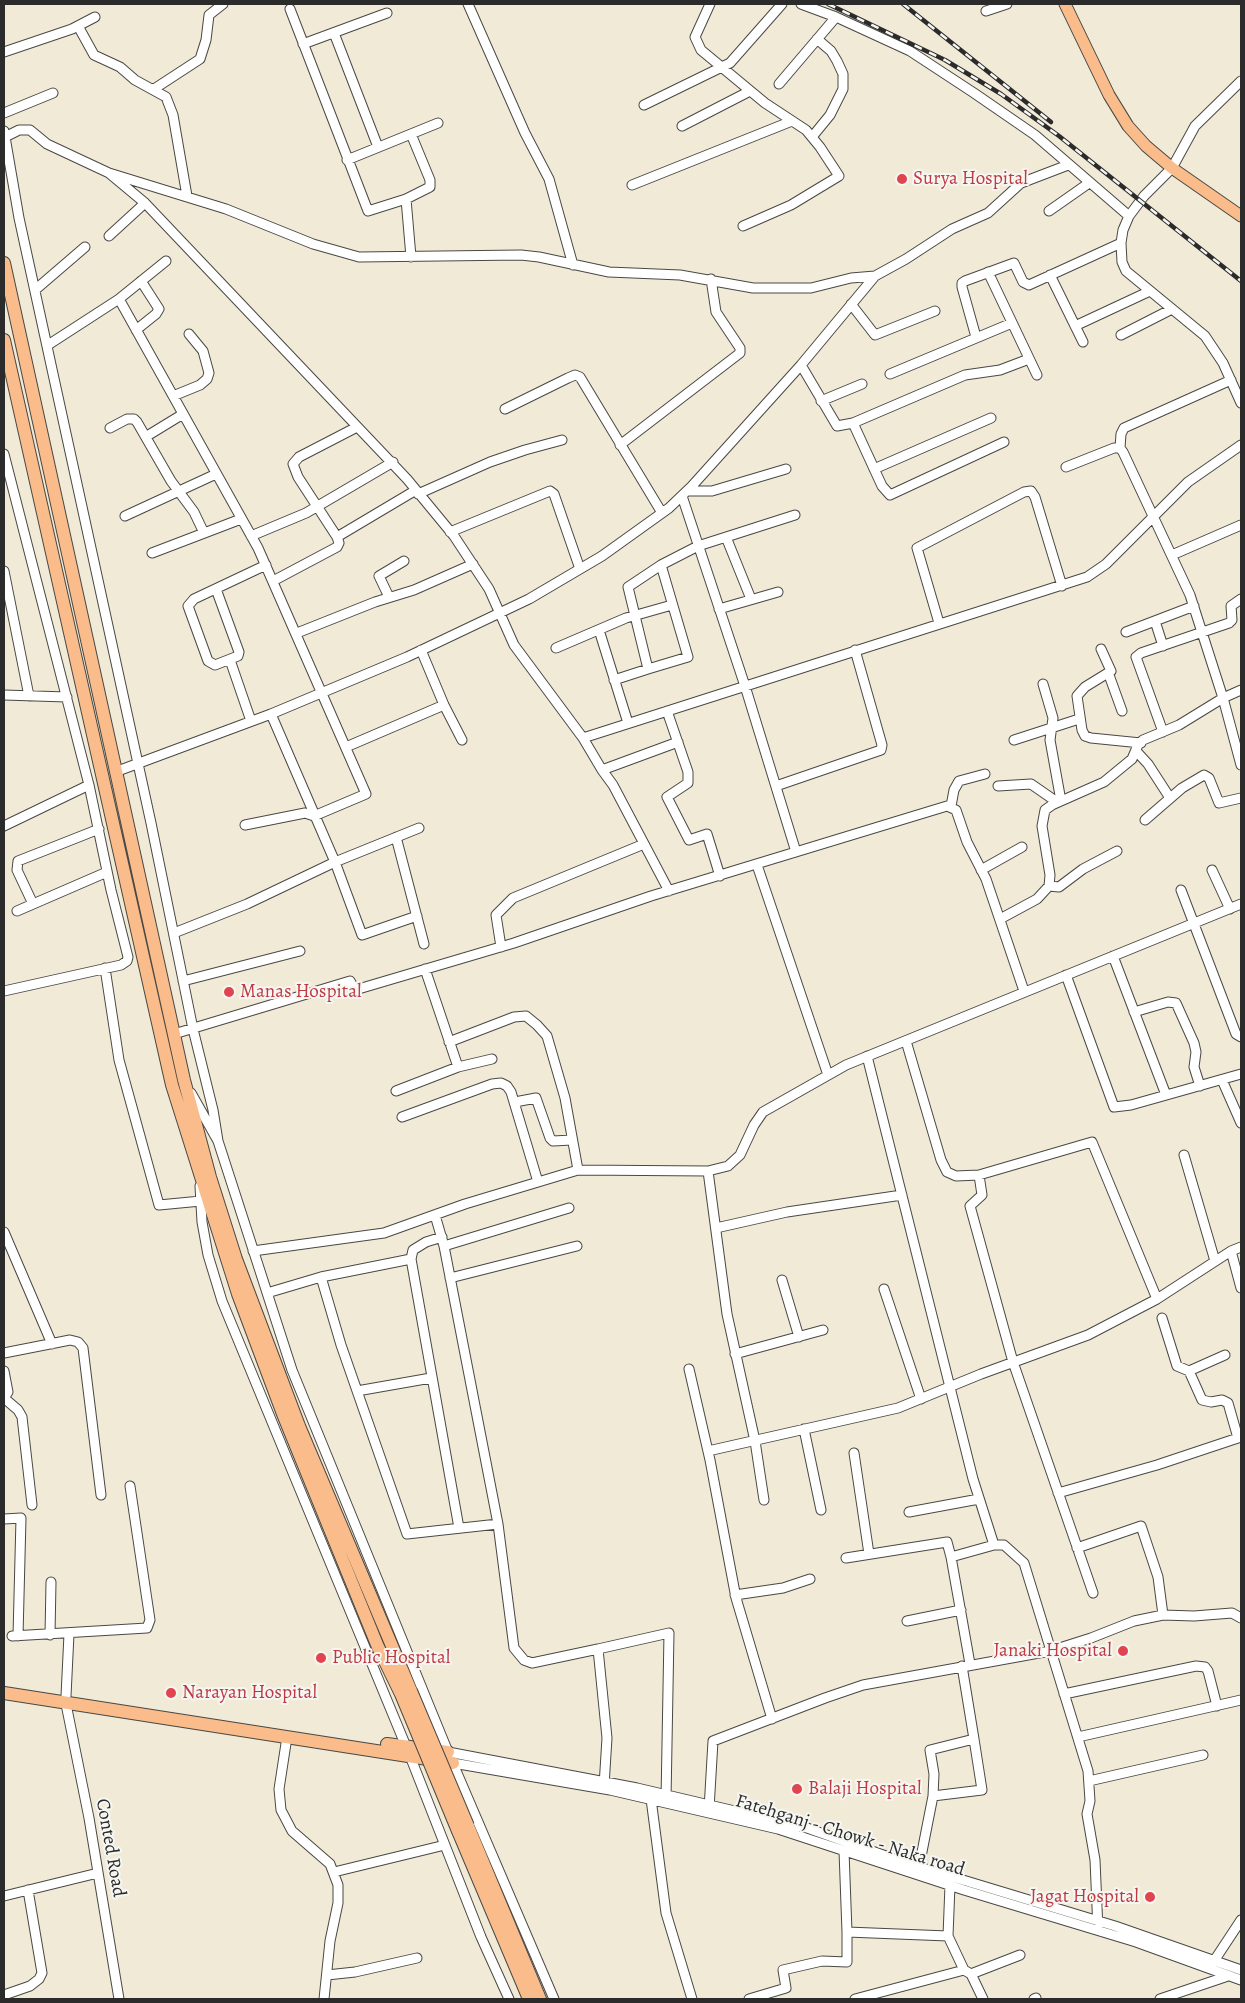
<!DOCTYPE html>
<html>
<head>
<meta charset="utf-8">
<style>
  body { margin:0 }
  #map { position:relative; width:1245px; height:2003px; overflow:hidden; background:#f1ead7; font-family:Alegreya,serif }
  canvas { display:block }
  .frame { position:absolute; inset:0; border:5px solid #2b2b2b; pointer-events:none }
</style>
</head>
<body>
<div id="map">
<canvas width="1245" height="2003"></canvas>
<div class="frame"></div>
</div>
<script>
const context = document.querySelector('canvas').getContext('2d');
context.lineJoin = 'round';
const poly = rows => new Path2D(rows.map(r => 'M' + r).join(''));
function stroke(path, color, width, dash) { context.strokeStyle = color; context.lineWidth = width; context.lineCap = dash ? 'butt' : 'round'; context.setLineDash(dash || []); context.stroke(path); }
function label(font, color, halo, rows, align = 'center') {
  context.font = font + ' Alegreya,serif'; context.lineWidth = 4; context.setLineDash([]); context.textBaseline = 'middle'; context.strokeStyle = halo; context.fillStyle = color; for (const [text, x, y, turn = 0] of rows) {
    context.save(); context.translate(x, y); context.rotate((+turn || 0) * Math.PI / 180); context.textAlign = isNaN(turn) ? turn : align; if (halo) context.strokeText(text, 0, 0); context.fillText(text, 0, 0); context.restore();
  }
}
const minor = poly([
  [468,4,525,133,549,179,573,265],
  [710,4,695,37,701,50,765,103,806,130,820,147,839,176,791,205,743,226],
  [801,4,836,17,910,51,974,93,1035,135,1129,216],
  [290,9,368,211,406,199,430,187,430,180,411,134],
  [986,11,1007,4],
  [78,26,94,55,120,67,135,80,166,97,173,115,187,196],
  [334,33,378,147],
  [303,44,387,13],
  [4,52,72,29,95,17],
  [1241,81,1195,126,1172,168,1144,196,1129,216,1123,230,1121,243,1122,262,1126,271,1205,336,1223,363,1241,403],
  [779,84,836,17],
  [154,89,200,59,206,40,209,15,223,4],
  [644,105,730,63,782,4],
  [4,113,53,93],
  [682,126,750,91],
  [4,131,19,218,151,823,193,1029,213,1110,218,1141],
  [5,137,19,130,30,130,47,144,109,173,226,209,313,244,359,257,521,255,539,257,609,272,680,275,753,288,811,288,851,278,875,276],
  [812,137,830,115,843,89,843,74,837,61,831,51,817,39],
  [347,160,438,123],
  [109,173,145,203,407,479,454,536,489,589,514,645,583,738,1087,577,1106,564,1188,482,1241,445],
  [632,185,792,121],
  [406,199,411,257],
  [1049,211,1089,183],
  [109,236,145,203],
  [988,272,1037,375],
  [1050,275,1083,342],
  [35,290,85,247],
  [119,299,258,548,366,794,314,816,305,813,245,825],
  [851,304,875,335,935,311],
  [1075,326,1150,291],
  [136,330,156,314,159,309,141,281],
  [1121,335,1172,309],
  [976,337,962,287,962,283,965,281,1014,263,1023,282,1029,285,1121,243],
  [48,345,119,299,166,261],
  [801,365,837,426,853,423,965,375,1000,370,1029,359],
  [890,374,1012,323],
  [173,396,200,385,207,379,209,373,203,351,189,334],
  [821,401,862,384],
  [505,409,568,378,575,375,580,377,662,513],
  [853,423,882,486,890,495,1004,442],
  [110,428,127,419,134,419,137,422,171,481,194,512,204,533],
  [147,436,183,414],
  [620,445,740,353,740,348,716,312,711,279],
  [1120,448,1121,434,1124,428,1231,380],
  [4,454,89,785,111,890,128,957,127,961,121,965,4,991],
  [1066,467,1114,448,1120,448,1123,452,1190,595,1223,698,1241,765],
  [874,469,991,418],
  [687,491,712,491,786,469],
  [418,494,490,462,525,450,562,440],
  [682,496,745,686,796,852],
  [125,516,216,474],
  [450,532,550,491,554,494,580,569],
  [251,536,306,513,393,462],
  [337,537,416,490],
  [726,537,751,599],
  [152,553,241,519],
  [1172,555,1241,525],
  [661,565,628,587,648,669,688,657,661,565,698,546,795,515],
  [4,571,29,696],
  [273,581,337,547,339,543,337,537,298,477,293,464,299,457,357,427],
  [216,589,239,652,238,656,215,665,208,661,188,606,194,599,266,565],
  [389,597,379,576,404,561],
  [719,609,778,592],
  [1155,621,1163,646],
  [939,623,917,548,1024,492,1031,491,1035,497,1062,586],
  [599,630,628,723],
  [1126,632,1194,606],
  [297,633,375,602,414,590,473,564],
  [556,648,626,618,672,605],
  [1101,649,1111,671,1085,687,1077,696,1082,730,1085,736,1091,738,1141,743],
  [421,650,444,705,462,740],
  [230,660,251,721],
  [1109,675,1122,711],
  [614,680,648,669],
  [1043,684,1053,718,1050,740,1061,801],
  [4,695,67,697],
  [667,711,688,772,688,783,667,797,689,840,707,834,720,876],
  [271,714,335,862,362,935,417,916],
  [1163,732,1136,657,1141,653,1229,623,1232,620,1231,606,1241,599],
  [583,738,602,770],
  [1014,740,1079,719],
  [346,747,444,705],
  [1136,751,1148,764,1170,798],
  [115,772,271,714,407,657,529,599,602,556,669,508,692,486,801,365,875,276,906,259,952,229,988,213,1021,183,1068,165],
  [776,786,881,750,882,745,855,650],
  [998,786,1031,784,1057,802],
  [951,806,954,790,959,781,985,774],
  [1145,820,1182,788,1204,775,1209,778,1219,803,1241,798],
  [4,826,89,785],
  [396,837,424,944],
  [757,865,828,1075],
  [981,870,1022,847],
  [1212,870,1230,909],
  [1049,886,1059,887,1083,869,1117,851],
  [1181,890,1236,1034,1241,1037],
  [669,891,613,785,602,770,678,742],
  [33,904,17,870,18,861,99,829],
  [17,911,107,872],
  [1000,919,1037,899,1049,886,1050,875,1042,826,1045,810,1052,805,1104,782,1132,759,1138,745,1143,740,1179,725,1223,698,1241,690],
  [174,933,247,904,335,862,419,828],
  [501,947,496,915,513,898,644,844],
  [1113,956,1166,1095],
  [105,968,119,1060,159,1205,201,1201],
  [425,969,458,1067],
  [1066,975,1114,1107,1131,1105,1241,1074],
  [183,981,300,951],
  [1134,1012,1168,1002,1176,1003,1194,1043,1196,1052,1194,1067,1200,1086],
  [174,1034,350,981,355,990,514,943,651,896,947,806,956,810,967,842,986,879,1024,991],
  [906,1041,941,1160,947,1172,956,1176,979,1175,982,1195,970,1206,1013,1362,1093,1593],
  [449,1042,514,1017,526,1016,537,1025,547,1036,565,1098,578,1170],
  [867,1056,973,1479,994,1545,1004,1545,1024,1563,1088,1771,1090,1801,1087,1814,1095,1860,1098,1930],
  [1222,1080,1241,1123],
  [396,1091,458,1067,492,1059],
  [191,1093,218,1141,292,1370,448,1752,554,1999],
  [515,1102,536,1098,550,1138,553,1141,572,1140],
  [402,1117,492,1084,501,1083,507,1086,511,1092,538,1182],
  [1184,1155,1215,1261],
  [708,1171,727,1314,755,1441,764,1500],
  [979,1175,1092,1142,1157,1299],
  [200,1186,202,1222,208,1255,222,1301,410,1756,481,1937,509,1999],
  [435,1215,444,1246,498,1524,514,1648,524,1660,532,1663,598,1649],
  [716,1228,787,1212,902,1195],
  [4,1232,52,1344],
  [444,1246,569,1208],
  [253,1251,384,1233,465,1204,578,1170,708,1171,728,1166,740,1155,754,1125,763,1112,846,1065,1241,904],
  [1231,1251,1241,1288],
  [411,1259,413,1250,426,1242,442,1237],
  [321,1277,341,1345,407,1534,498,1524],
  [450,1278,577,1246],
  [782,1280,799,1337],
  [884,1289,921,1399],
  [267,1293,321,1277,411,1259,459,1528],
  [1162,1318,1177,1366,1189,1371,1202,1400,1211,1402,1222,1400,1228,1403,1238,1438],
  [4,1353,70,1340,78,1342,83,1348,101,1495],
  [735,1354,823,1330],
  [689,1369,710,1460,736,1598,772,1719],
  [4,1371,8,1392,4,1398],
  [1189,1371,1225,1355],
  [357,1391,431,1378],
  [4,1398,18,1410,22,1417,32,1505],
  [804,1429,821,1510],
  [708,1451,898,1408,981,1374,1088,1335,1157,1299,1231,1251,1241,1247],
  [854,1453,869,1554],
  [1058,1493,1157,1465,1241,1437],
  [909,1512,979,1499],
  [4,1519,21,1518,18,1636],
  [1077,1548,1141,1526,1158,1577,1163,1615],
  [846,1558,947,1542,951,1557],
  [735,1595,783,1588,810,1579],
  [907,1621,961,1610],
  [50,1635,51,1582],
  [12,1636,147,1628,150,1620,130,1486],
  [970,1664,951,1557,994,1545],
  [1064,1694,1196,1666,1205,1667,1208,1671,1217,1706],
  [66,1696,69,1634],
  [66,1704,89,1818,119,1999],
  [287,1737,279,1789,281,1810,292,1831,330,1864,338,1885,338,1903,330,1941,324,1999],
  [1078,1737,1241,1700],
  [448,1752,637,1788,807,1828,900,1861,1115,1926,1241,1970],
  [453,1763,610,1790,778,1829,964,1890,1136,1942,1241,1980],
  [1089,1781,1203,1755],
  [604,1786,607,1738,598,1649,669,1633,666,1800],
  [933,1796,934,1774,930,1750,974,1739,962,1666],
  [651,1799,666,1913,692,1999],
  [709,1809,713,1741,825,1698,863,1685,1050,1651,1091,1638,1134,1621,1163,1615,1194,1616,1232,1613,1241,1618],
  [844,1851,847,1932],
  [919,1867,933,1796,982,1790,974,1739],
  [334,1872,445,1845],
  [950,1885,948,1936,964,1970],
  [4,1896,98,1873],
  [1212,1964,1241,1920],
  [971,1974,1020,1955],
  [327,1975,355,1972,417,1958],
  [4,1995,30,1986,39,1979,42,1973,28,1890],
  [749,1999,786,1988,783,1970,822,1961,847,1962,847,1932,948,1936],
  [855,1999,964,1970,971,1974,983,1999],
  [1034,1999,1036,1998],
  [1160,1999,1228,1976]
]);
const major = poly([
  [1065,4,1109,95,1128,126,1146,146,1172,168,1241,216]
]);
const highway = poly([
  [4,263,184,1080,210,1177,236,1259,299,1426,411,1691],
  [4,340,172,1085,238,1294,283,1414,378,1647,401,1694],
  [4,1693,453,1763],
  [387,1744,448,1752],
  [468,1826,540,1999],
  [458,1831,529,1999]
]);
stroke(minor, '#494845', 11);
stroke(major, '#494845', 13);
stroke(highway, '#494845', 14);
stroke(minor, '#fff', 9);
stroke(major, '#f9bc8a', 11);
stroke(highway, '#f9bc8a', 12);
const rail = poly([
  [828,4,945,60,1001,94,1059,136,1241,281],
  [903,4,1051,122]
]);
stroke(rail, '#2b2b2b', 4.5);
stroke(rail, '#f6f6f2', 2.5, [8]);
const highwayBridge = poly([
  [411,1691,468,1826],
  [401,1694,458,1831]
]);
stroke(highwayBridge, '#494845', 14, []);
stroke(highwayBridge, '#f9bc8a', 12);
for (const [x, y, r, color] of [
  [902,179,6,"#e0444e"],
  [229,992,6,"#e0444e"],
  [1123,1651,6,"#e0444e"],
  [321,1658,6,"#e0444e"],
  [171,1693,6,"#e0444e"],
  [797,1789,6,"#e0444e"],
  [1150,1897,6,"#e0444e"]
]) { const dot = new Path2D(); dot.arc(x, y, r, 0, 2 * Math.PI); context.fillStyle = color; context.fill(dot); stroke(dot, '#f6f6f2', 2); }
label('19px', '#be3a42', '#f6f6f2', [
  ["Surya Hospital",913,179],
  ["Manas Hospital",240,992],
  ["Janaki Hospital",1112,1651,"right"],
  ["Public Hospital",332,1658],
  ["Narayan Hospital",182,1693],
  ["Balaji Hospital",808,1789],
  ["Jagat Hospital",1139,1897,"right"]
], 'left');
label('19px', '#2b2b2b', '#f6f6f2', [
  ["Fatehganj - Chowk - Naka road",850,1836,17],
  ["Conted Road",110,1848,80]
]);
</script>
</body>
</html>
